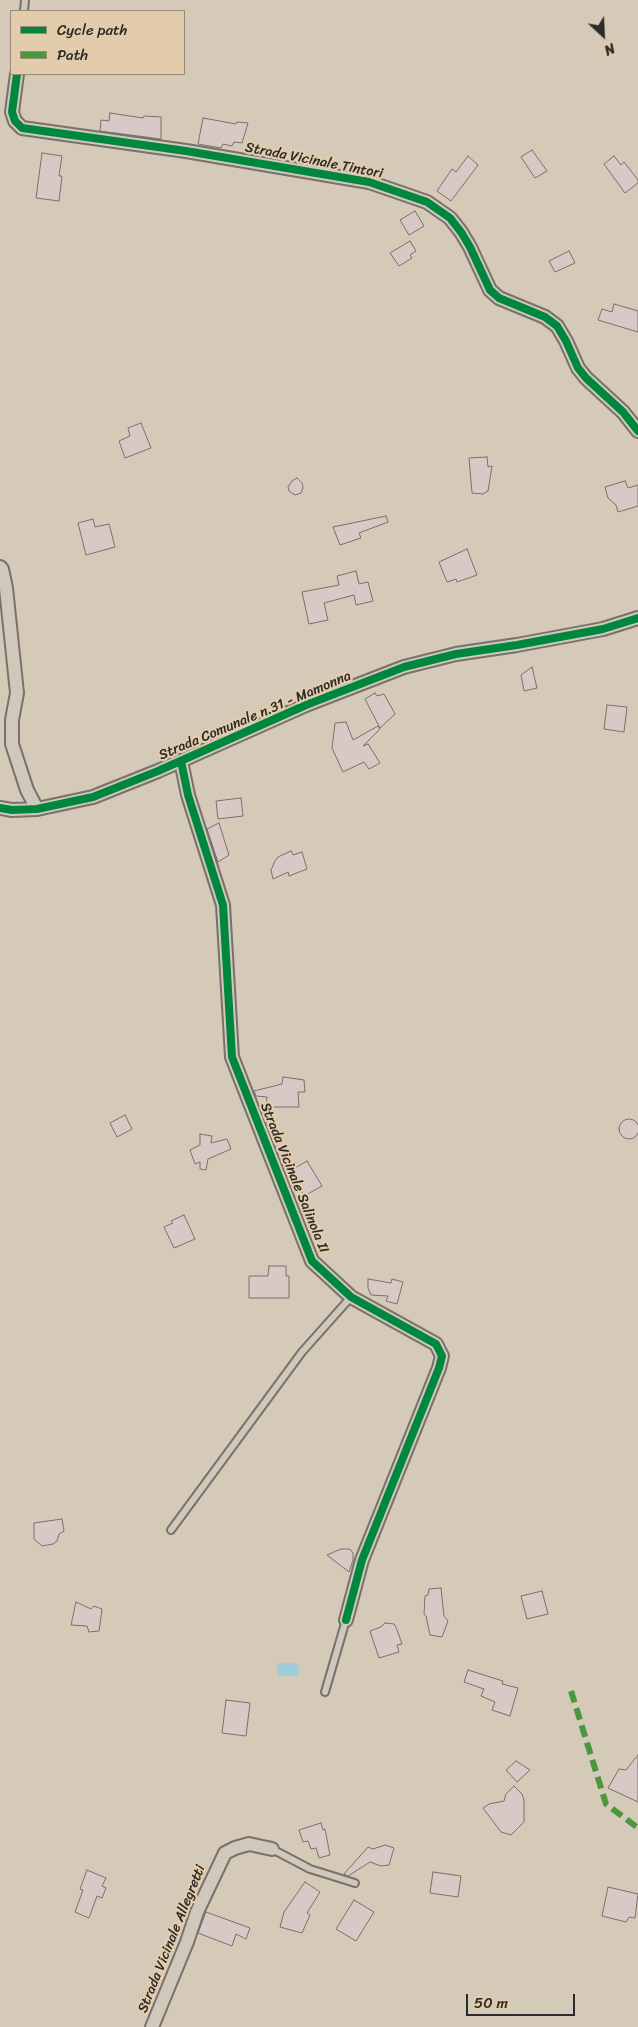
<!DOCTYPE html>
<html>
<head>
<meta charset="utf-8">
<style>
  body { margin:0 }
  #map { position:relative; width:638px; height:2027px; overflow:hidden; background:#d5c9b8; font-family:Sriracha,sans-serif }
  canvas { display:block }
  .legend { position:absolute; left:10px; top:10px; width:175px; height:65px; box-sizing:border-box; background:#e2ccab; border:1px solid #998c78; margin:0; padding:6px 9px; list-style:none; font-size:15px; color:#2b2b2b }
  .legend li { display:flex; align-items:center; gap:10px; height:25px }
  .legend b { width:25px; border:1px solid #998c78 }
  .north { position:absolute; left:578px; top:10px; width:50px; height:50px; -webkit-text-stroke:4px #e2ccab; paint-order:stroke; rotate:155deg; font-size:14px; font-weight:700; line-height:20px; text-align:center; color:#2b2b2b }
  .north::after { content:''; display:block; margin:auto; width:18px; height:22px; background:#2b2b2b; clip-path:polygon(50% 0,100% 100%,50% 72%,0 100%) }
  .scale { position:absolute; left:466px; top:1994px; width:109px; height:22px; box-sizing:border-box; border:2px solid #2b2b2b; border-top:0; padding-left:6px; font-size:15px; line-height:18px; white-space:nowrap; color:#2b2b2b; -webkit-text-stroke:4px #e2ccab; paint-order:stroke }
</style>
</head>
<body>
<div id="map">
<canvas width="638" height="2027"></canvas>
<ul class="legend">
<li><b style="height:6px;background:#00873e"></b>Cycle path</li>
<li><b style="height:6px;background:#4d9640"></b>Path</li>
</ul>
<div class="north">N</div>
<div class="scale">50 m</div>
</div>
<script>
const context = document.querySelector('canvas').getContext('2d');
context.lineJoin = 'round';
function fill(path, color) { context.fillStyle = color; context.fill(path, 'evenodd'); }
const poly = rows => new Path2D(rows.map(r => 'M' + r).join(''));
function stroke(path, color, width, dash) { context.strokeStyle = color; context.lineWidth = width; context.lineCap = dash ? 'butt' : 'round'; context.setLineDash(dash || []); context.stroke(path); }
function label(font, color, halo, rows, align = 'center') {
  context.font = font + ' Sriracha,sans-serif'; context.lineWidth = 4.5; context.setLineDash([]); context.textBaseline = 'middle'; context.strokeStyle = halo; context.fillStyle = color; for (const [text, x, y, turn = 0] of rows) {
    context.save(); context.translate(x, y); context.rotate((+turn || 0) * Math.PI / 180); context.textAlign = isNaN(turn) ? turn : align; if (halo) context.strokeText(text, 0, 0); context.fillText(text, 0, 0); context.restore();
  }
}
fill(poly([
  [277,1663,298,1663,299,1676,277,1676]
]), '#a0cddc');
const building = poly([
  [110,113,143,118,144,116,161,117,161,139,100,131,101,120,109,121,110,113],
  [203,118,236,124,237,122,248,123,242,143,234,142,232,146,223,144,221,148,198,144,203,118],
  [532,150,547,171,535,178,521,157,532,150],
  [42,153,62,156,59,176,62,176,59,201,36,198,42,153],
  [468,156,478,165,451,201,437,191,452,169,456,172,468,156],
  [614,156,621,165,624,162,638,180,638,183,625,193,604,164,614,156],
  [415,211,424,226,409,235,400,220,415,211],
  [410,241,416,251,410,255,412,258,399,266,390,253,410,241],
  [569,251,575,263,555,272,549,261,569,251],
  [614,304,638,311,638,332,598,320,602,309,612,312,614,304],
  [141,423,151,448,125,458,119,441,130,436,128,428,141,423],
  [487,457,488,467,492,466,488,491,483,494,472,493,469,458,487,457],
  [297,478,302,483,303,488,301,493,295,495,289,491,288,487,292,481,297,478],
  [625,481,628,488,638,485,638,506,618,512,616,505,608,498,605,487,625,481],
  [386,516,388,522,359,533,361,538,340,545,333,527,386,516],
  [93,519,95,527,109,524,115,547,86,555,78,523,93,519],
  [467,549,477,575,457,582,456,579,447,582,439,562,467,549],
  [356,571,359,584,368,582,373,601,356,605,354,595,324,603,328,620,309,624,302,592,339,585,337,576,356,571],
  [532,667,537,688,524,691,521,675,532,667],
  [375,693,377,696,384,694,395,714,380,728,365,699,375,693],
  [607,705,627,707,624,732,604,729,607,705],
  [346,722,353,740,378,726,380,729,363,746,368,744,380,763,369,769,364,762,343,772,332,748,335,723,346,722],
  [241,798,243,816,218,819,216,801,241,798],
  [219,823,229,855,218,862,207,829,219,823],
  [291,851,293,855,302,852,307,869,289,876,288,872,273,879,271,870,275,861,278,857,291,851],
  [283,1077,304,1080,305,1092,298,1092,299,1107,266,1107,267,1097,256,1096,254,1091,282,1084,283,1077],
  [125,1115,132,1129,117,1137,110,1123,125,1115],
  '619 1129a10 10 0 1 1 20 0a10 10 0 1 1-20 0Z',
  [200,1134,212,1136,211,1143,227,1139,231,1149,208,1159,206,1170,200,1169,200,1162,195,1164,190,1150,200,1145,200,1134],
  [307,1161,322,1186,304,1196,290,1171,307,1161],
  [184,1215,195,1239,174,1248,164,1227,173,1223,171,1221,184,1215],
  [269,1266,286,1266,286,1276,289,1276,289,1298,249,1298,249,1276,268,1276,269,1266],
  [368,1279,391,1283,392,1279,403,1282,397,1304,386,1301,388,1296,371,1295,368,1288,368,1279],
  [62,1519,64,1531,59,1534,57,1541,53,1544,42,1546,34,1539,34,1523,62,1519],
  [341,1549,350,1549,353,1553,353,1560,349,1572,327,1555,341,1549],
  [441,1588,444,1616,448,1621,442,1637,430,1635,426,1616,424,1614,425,1596,428,1595,429,1589,441,1588],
  [542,1591,548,1614,527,1619,521,1596,542,1591],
  [76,1602,91,1609,94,1606,102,1609,99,1631,89,1632,87,1626,71,1625,76,1602],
  [385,1623,394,1624,396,1627,402,1644,397,1645,399,1652,379,1658,370,1631,381,1627,385,1623],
  [468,1670,503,1681,502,1684,518,1688,510,1716,492,1710,495,1702,481,1696,484,1689,464,1682,468,1670],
  [226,1700,250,1703,246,1736,222,1733,226,1700],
  [638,1755,638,1802,608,1788,619,1769,626,1770,638,1755],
  [516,1761,530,1770,517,1782,506,1770,516,1761],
  [514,1786,522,1794,524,1800,524,1822,511,1835,501,1832,483,1808,489,1804,504,1801,506,1794,514,1786],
  [321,1823,323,1830,325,1829,330,1855,319,1858,316,1848,311,1849,308,1841,303,1842,299,1830,321,1823],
  [385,1845,394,1848,389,1865,381,1866,370,1862,348,1876,344,1874,368,1847,373,1849,385,1845],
  [87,1870,106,1878,102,1886,106,1888,102,1898,97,1896,89,1918,75,1912,83,1890,80,1889,87,1870],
  [433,1872,461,1876,458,1897,430,1893,433,1872],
  [305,1882,320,1892,307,1913,310,1915,302,1933,280,1927,284,1912,305,1882],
  [608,1887,638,1894,635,1918,629,1917,626,1922,602,1916,608,1887],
  [354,1900,374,1912,356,1941,336,1929,354,1900],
  [206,1912,250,1928,246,1939,236,1934,232,1946,198,1933,206,1912]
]);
fill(building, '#d8c8c6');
stroke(building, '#78726a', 1);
const lane = poly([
  [24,11,25,0],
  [171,1530,302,1352,351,1297],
  [325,1692,346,1620],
  [272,1849,310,1869,355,1883]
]);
const street = poly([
  [17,74,12,112,15,121,22,128,186,151,369,182,427,202,450,218,461,232,470,247,490,290,499,298,545,317,557,326,566,341,578,368,586,378,623,412,638,431],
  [0,567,2,569,6,588,17,693,12,720,12,744,27,790,37,809],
  [181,761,188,795,223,905,232,1057,312,1261,351,1297,436,1344,442,1356,439,1368,362,1560,346,1620],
  [0,808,12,810,37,809,93,797,158,771,306,705,404,667,456,654,517,645,603,629,638,618],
  [152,2027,187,1942,197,1912,225,1853,235,1848,249,1844,272,1849]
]);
stroke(lane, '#78726a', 10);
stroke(street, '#78726a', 16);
stroke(lane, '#d1c8bc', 6);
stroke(street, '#d1c8bc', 12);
stroke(poly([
  [571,1691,606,1804,638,1828]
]), '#4d9640', 6, [12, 6]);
stroke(poly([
  [17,74,12,112,15,121,22,128,186,151,369,182,427,202,450,218,461,232,470,247,490,290,499,298,545,317,557,326,566,341,578,368,586,378,623,412,638,431],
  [181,761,188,795,223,905,232,1057,312,1261,351,1297,436,1344,442,1356,439,1368,362,1560,346,1620],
  [0,808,12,810,37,809,93,797,158,771,306,705,404,667,456,654,517,645,603,629,638,618]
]), '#00873e', 8);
label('14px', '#2b2b2b', '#e2ccab', [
  ["Strada Vicinale Tintori",314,161,11],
  ["Strada Comunale n.31 - Mamonna",255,716,-23],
  ["Strada Vicinale Salinola II",294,1178,68],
  ["Strada Vicinale Allegretti",172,1939,-68]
]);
</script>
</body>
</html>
